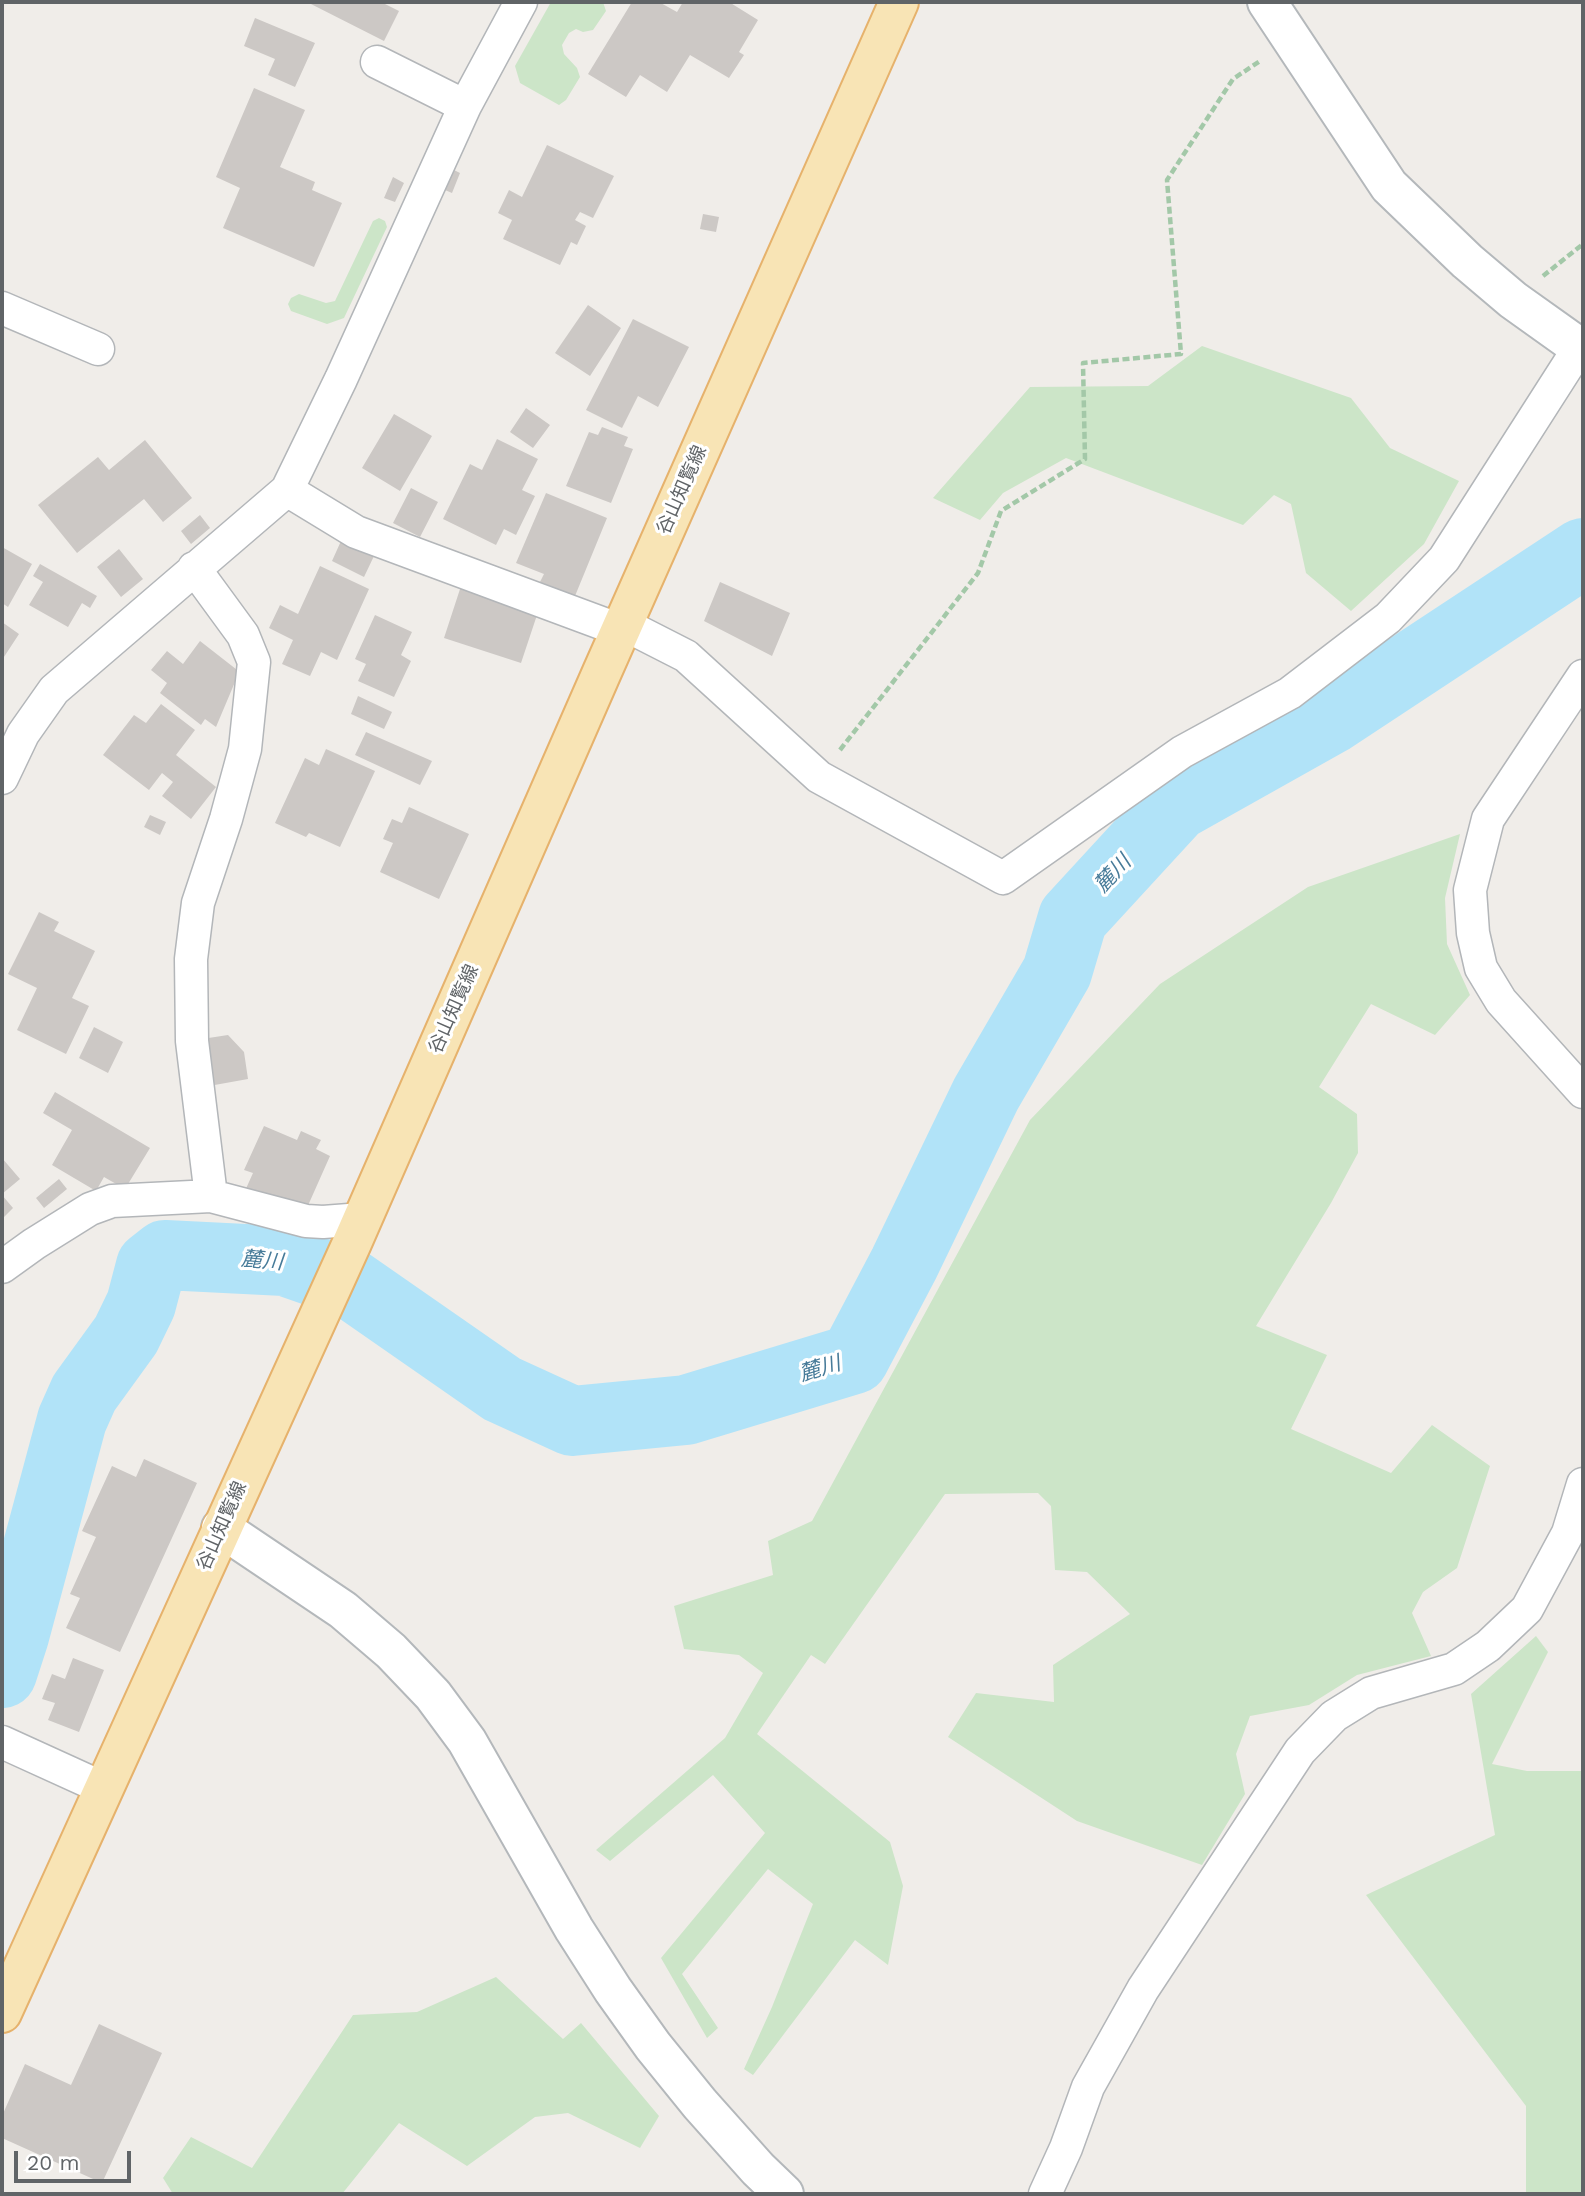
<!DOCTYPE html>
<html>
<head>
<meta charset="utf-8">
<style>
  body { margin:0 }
  #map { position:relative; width:1585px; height:2196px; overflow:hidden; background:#f0ede9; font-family:"Work Sans",sans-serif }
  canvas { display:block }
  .frame { position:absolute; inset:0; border:4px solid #606467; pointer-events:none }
  .scale { position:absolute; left:14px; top:2151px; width:117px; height:32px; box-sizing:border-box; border:4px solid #606467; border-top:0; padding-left:9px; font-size:21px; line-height:24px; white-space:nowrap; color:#606467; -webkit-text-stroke:5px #fff; paint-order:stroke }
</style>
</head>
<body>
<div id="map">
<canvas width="1585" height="2196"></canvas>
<div class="frame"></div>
<div class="scale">20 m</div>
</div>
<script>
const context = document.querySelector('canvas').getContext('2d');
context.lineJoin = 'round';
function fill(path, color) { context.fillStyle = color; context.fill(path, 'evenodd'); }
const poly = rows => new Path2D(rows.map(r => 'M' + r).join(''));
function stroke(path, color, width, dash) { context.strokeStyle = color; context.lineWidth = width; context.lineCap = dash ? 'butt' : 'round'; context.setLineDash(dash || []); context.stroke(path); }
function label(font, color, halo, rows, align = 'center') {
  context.font = font + ' "Work Sans","Noto Sans JP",sans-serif'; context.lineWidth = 6; context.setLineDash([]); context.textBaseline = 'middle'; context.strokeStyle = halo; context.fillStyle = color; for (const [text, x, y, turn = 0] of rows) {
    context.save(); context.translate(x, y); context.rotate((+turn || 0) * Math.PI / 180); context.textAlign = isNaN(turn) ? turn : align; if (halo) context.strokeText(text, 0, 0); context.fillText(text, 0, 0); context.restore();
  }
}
fill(poly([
  [551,2,603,2,606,11,593,30,583,32,576,29,569,33,562,45,564,54,577,68,580,77,566,100,559,105,520,83,515,66],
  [379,218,385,221,387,227,344,318,327,324,291,311,288,304,291,298,299,294,326,303,335,301,373,221],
  [1202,346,1351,398,1390,448,1459,481,1424,544,1351,611,1306,573,1291,504,1274,495,1243,525,1066,458,1003,493,980,520,933,498,1030,387,1148,386],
  [1460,834,1445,898,1447,944,1470,995,1435,1035,1371,1004,1319,1087,1357,1114,1358,1153,1331,1203,1256,1326,1327,1355,1291,1429,1391,1473,1432,1425,1490,1466,1457,1568,1423,1592,1412,1613,1431,1656,1357,1675,1309,1705,1250,1716,1236,1754,1245,1794,1202,1865,1077,1821,948,1737,976,1693,1054,1702,1053,1665,1130,1614,1087,1572,1055,1570,1051,1506,1038,1493,945,1494,825,1664,811,1655,757,1734,890,1842,903,1886,888,1965,855,1940,753,2075,744,2069,772,2007,813,1904,768,1869,682,1974,718,2028,707,2038,661,1958,765,1833,713,1775,610,1861,596,1850,725,1738,763,1673,739,1655,684,1649,674,1606,773,1575,768,1541,812,1521,1030,1120,1160,984,1308,887],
  [1536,1636,1548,1652,1492,1764,1527,1771,1583,1771,1583,2194,1526,2194,1526,2106,1366,1895,1495,1835,1471,1694],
  [496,1977,563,2039,581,2023,659,2116,640,2148,568,2113,535,2117,467,2166,399,2123,342,2194,173,2194,163,2178,191,2137,252,2168,353,2015,417,2012]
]), '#cce5c8');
stroke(poly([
  [2,1673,14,1636,72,1420,84,1393,126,1335,141,1304,151,1266,165,1255,285,1261,351,1284,502,1389,572,1421,686,1410,854,1359,904,1264,986,1094,1057,972,1073,918,1176,806,1331,719,1583,553]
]), '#b1e3f8', 70);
fill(poly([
  [307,2,381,2,399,11,384,41],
  [632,2,659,2,677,12,683,2,729,2,758,20,739,52,744,55,729,78,690,55,667,92,640,75,626,97,588,74],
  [255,18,315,43,295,87,268,75,275,59,244,46],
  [254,88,305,110,280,167,315,182,312,190,342,203,314,267,223,228,240,188,216,177],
  [547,145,614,176,593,218,580,212,575,220,586,226,577,245,571,242,560,265,503,239,512,220,498,213,509,190,522,197],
  [454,170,460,173,452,193,445,190],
  [393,177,404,183,395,202,384,198],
  [703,214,719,217,716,232,700,229],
  [588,305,621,328,590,376,555,353],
  [633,319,689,347,658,407,638,396,622,428,586,410],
  [526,408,550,425,533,448,510,432],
  [394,414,432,436,400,491,362,468],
  [602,427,628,437,624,446,633,449,611,503,566,486,589,432,598,435],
  [497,439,538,459,522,490,535,496,516,535,504,529,496,545,443,519,470,464,482,470],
  [145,440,192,498,163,522,144,499,77,553,38,505,98,457,109,470],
  [411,488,438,502,420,537,393,523],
  [546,493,607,518,575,596,540,582,544,574,516,563],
  [200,515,210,528,191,544,181,531],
  [341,541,374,556,364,577,332,561],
  [2,547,32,564,8,607,2,603],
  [119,549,143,579,121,597,97,567],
  [40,564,97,596,90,608,82,603,68,627,29,605,43,582,33,576],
  [320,566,369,589,337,660,321,652,310,676,282,664,293,640,269,628,280,605,298,614],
  [720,582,790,613,772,656,704,621],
  [461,586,538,612,521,663,444,638],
  [375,615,412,632,401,655,411,661,394,697,358,681,366,664,355,659],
  [2,622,19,634,2,660],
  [200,641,241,673,235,682,216,727,205,719,201,725,160,693,167,683,151,670,167,651,183,664],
  [358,696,392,712,384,729,351,714],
  [161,704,195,730,176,755,216,787,191,819,162,796,173,782,162,773,149,790,103,755,134,715,146,723],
  [366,732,432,761,420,785,355,755],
  [326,749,375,771,340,847,309,833,306,837,275,823,305,758,319,765],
  [409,807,469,834,439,899,380,872,393,843,383,839,392,819,402,823],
  [150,815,166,822,160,835,144,827],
  [39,912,59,922,54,931,95,951,72,998,89,1006,66,1054,17,1030,37,988,8,974],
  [94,1027,123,1042,108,1073,79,1058],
  [228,1035,244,1052,248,1079,209,1086,202,1039],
  [55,1092,150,1148,125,1189,104,1177,96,1191,52,1165,72,1130,43,1113],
  [264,1126,297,1140,301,1131,321,1140,316,1149,330,1156,302,1219,244,1193,253,1173,244,1170],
  [2,1158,20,1179,2,1194],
  [59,1179,67,1189,44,1208,36,1198],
  [2,1195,13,1208,2,1219],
  [144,1459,197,1483,120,1652,66,1628,80,1598,70,1594,96,1537,82,1531,112,1466,136,1477],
  [73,1658,104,1670,79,1732,48,1720,55,1703,42,1699,52,1674,65,1679],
  [99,2024,162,2053,102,2183,2,2138,2,2116,25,2064,71,2085]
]), '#ccc8c5');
const street = poly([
  [377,62,465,106],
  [2,308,98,349],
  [287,490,356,532,620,630,637,631,686,656,819,777,1003,878,1182,752,1290,693,1388,618,1444,559,1579,348,1583,344],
  [194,568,243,635,254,662,245,749,226,819,198,903,191,959,192,1041,211,1196,306,1221,323,1222,362,1219],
  [1583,676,1488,819,1470,890,1473,933,1481,968,1501,1001,1583,1092],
  [2,778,23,734,54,690,287,490,341,379,465,106,521,2],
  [2,1267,34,1244,90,1209,112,1201,211,1196],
  [2,1742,103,1788],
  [1045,2194,1066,2148,1088,2087,1143,1989,1300,1751,1334,1716,1371,1693,1454,1669,1488,1646,1527,1609,1568,1533,1583,1484]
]);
const secondary = poly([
  [1267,2,1389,186,1467,261,1513,300,1583,350],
  [221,1528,343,1610,391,1651,433,1695,467,1741,574,1929,613,1990,653,2046,700,2104,758,2169,784,2194]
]);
const primary = poly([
  [2,2013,352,1243,602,672,899,2]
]);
stroke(street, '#b3b6b9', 35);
stroke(secondary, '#b4b8bb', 42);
stroke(primary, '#e6b26c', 42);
stroke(poly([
  [1543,276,1583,244],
  [840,750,978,573,1001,511,1085,459,1083,363,1181,354,1167,180,1233,79,1260,61]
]), '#a3c8a8', 4.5, [7, 3.5]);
stroke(street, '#fff', 32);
stroke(secondary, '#fff', 38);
stroke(primary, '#f8e4b5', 38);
label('19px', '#606467', '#fff', [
  ["谷山知覧線",682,490,-66],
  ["谷山知覧線",454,1009,-66],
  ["谷山知覧線",222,1526,-66]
]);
label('italic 21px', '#477b99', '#fff', [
  ["麓川",1113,874,-47],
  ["麓川",262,1261,5],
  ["麓川",820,1369,-17]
]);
</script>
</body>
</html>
